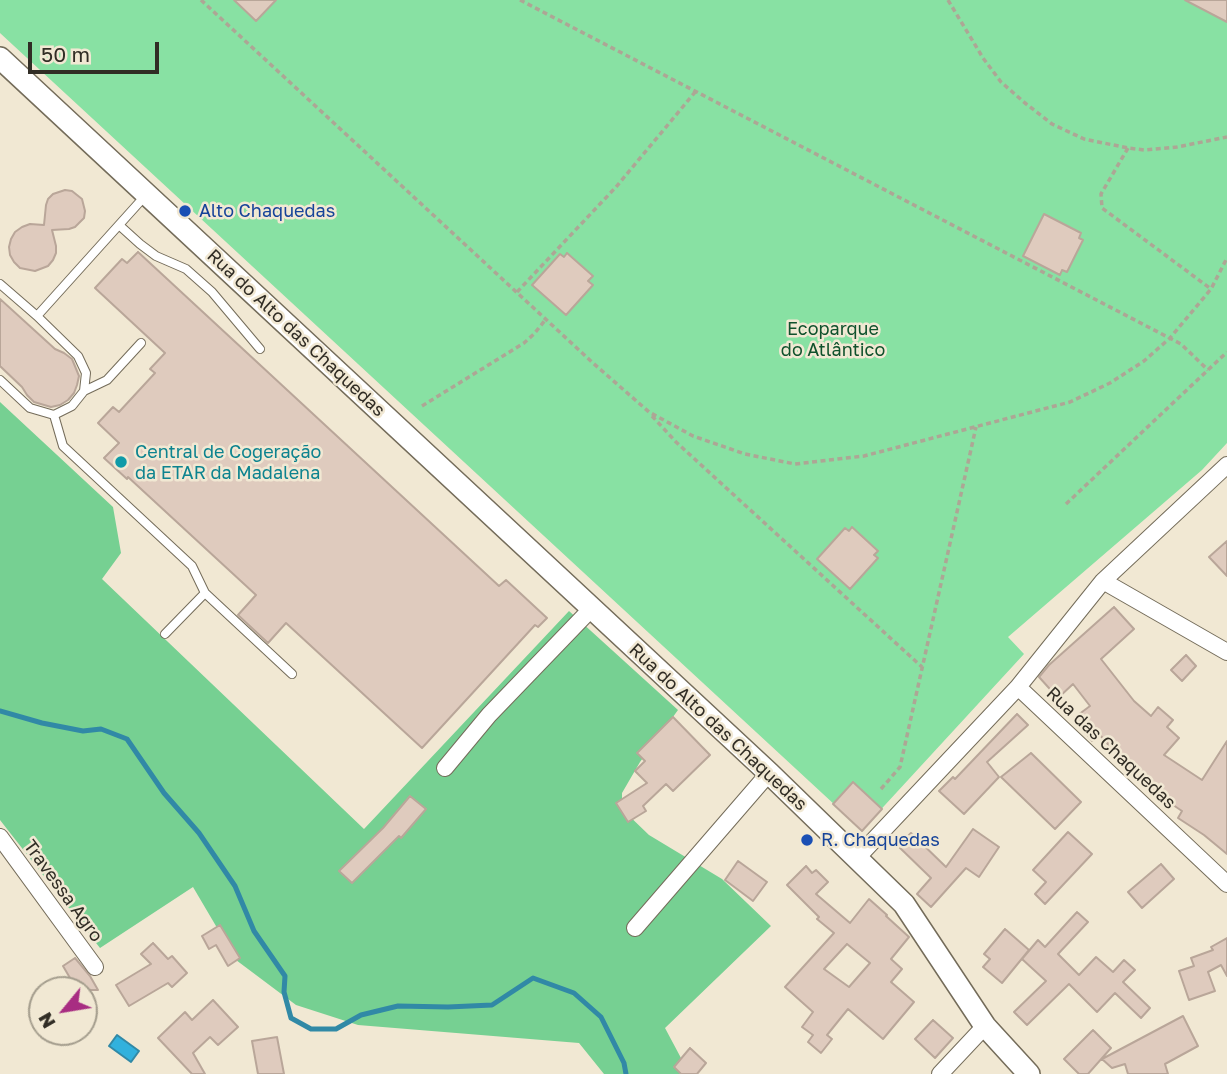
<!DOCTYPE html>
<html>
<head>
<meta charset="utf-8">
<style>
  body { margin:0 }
  #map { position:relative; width:1227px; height:1074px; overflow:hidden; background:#f1e8d3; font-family:"Golos Text",sans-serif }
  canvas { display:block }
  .north { position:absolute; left:28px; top:976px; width:70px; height:70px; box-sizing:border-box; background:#f1e8d3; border:2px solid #a49d8d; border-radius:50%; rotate:240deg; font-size:19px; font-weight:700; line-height:28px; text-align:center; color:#312d25 }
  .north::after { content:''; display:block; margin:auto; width:24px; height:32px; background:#a82d82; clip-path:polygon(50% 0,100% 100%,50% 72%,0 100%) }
  .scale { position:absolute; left:28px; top:42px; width:131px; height:32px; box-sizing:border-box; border:4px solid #312d25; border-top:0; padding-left:9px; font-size:21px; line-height:24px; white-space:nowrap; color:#312d25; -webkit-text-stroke:5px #f1e8d3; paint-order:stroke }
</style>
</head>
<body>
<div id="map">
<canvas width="1227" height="1074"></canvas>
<div class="north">N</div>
<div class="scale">50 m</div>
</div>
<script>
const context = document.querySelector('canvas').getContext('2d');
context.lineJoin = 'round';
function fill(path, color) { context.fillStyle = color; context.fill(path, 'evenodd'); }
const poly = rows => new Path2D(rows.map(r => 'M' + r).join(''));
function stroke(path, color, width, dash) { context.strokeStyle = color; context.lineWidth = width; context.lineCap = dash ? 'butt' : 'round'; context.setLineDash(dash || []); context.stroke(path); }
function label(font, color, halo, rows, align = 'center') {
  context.font = font + ' "Golos Text",sans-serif'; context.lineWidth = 5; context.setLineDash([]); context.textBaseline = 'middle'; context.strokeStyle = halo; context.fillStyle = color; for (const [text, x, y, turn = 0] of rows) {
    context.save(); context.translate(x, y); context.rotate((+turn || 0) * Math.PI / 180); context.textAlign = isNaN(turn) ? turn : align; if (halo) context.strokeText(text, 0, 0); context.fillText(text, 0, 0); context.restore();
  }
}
fill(poly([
  [0,0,1227,0,1227,443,1202,470,1008,637,1024,654,862,830,0,33]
]), '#88e1a3');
fill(poly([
  [0,402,113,507,121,553,102,579,364,829,569,611,678,710,640,762,622,793,622,809,649,835,722,879,771,926,665,1028,681,1058,692,1074,604,1074,579,1043,358,1025,296,1005,236,960,193,887,100,948,0,820]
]), '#76d092');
const water = poly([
  [117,1035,139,1051,131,1062,109,1046,117,1035]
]);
fill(water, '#31b1dd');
stroke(water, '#3189a6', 2);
stroke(poly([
  [0,711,42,723,83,731,101,729,127,739,164,793,199,833,235,886,254,931,285,976,284,992,291,1018,311,1029,336,1029,361,1015,398,1006,448,1007,492,1005,533,978,574,993,601,1017,624,1063,626,1074]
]), '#3189a6', 5);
const building = poly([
  [234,0,276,0,256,21,234,0],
  [1185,0,1227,0,1227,22,1185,0],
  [65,190,72,191,82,199,85,211,84,218,75,227,69,229,52,230,56,246,56,253,53,260,48,266,35,271,20,268,14,262,10,255,9,247,11,239,15,232,22,227,30,224,44,225,46,205,48,199,53,194,65,190],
  [1044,214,1081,233,1079,238,1083,240,1067,272,1062,270,1060,275,1023,256,1044,214],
  [138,252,499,586,506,580,547,618,538,627,535,625,422,748,286,623,268,643,238,615,256,595,128,477,127,479,104,458,119,443,98,423,113,407,119,412,155,373,150,369,165,353,95,288,122,259,127,263,138,252],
  [567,253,593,276,588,281,593,285,566,315,532,285,560,254,564,257,567,253],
  [0,299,55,349,64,353,72,359,79,376,77,385,74,393,68,400,60,405,51,407,34,402,27,395,22,387,0,366,0,299],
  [852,527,878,551,874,555,878,558,850,589,817,559,845,528,849,531,852,527],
  [1227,541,1227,576,1209,557,1227,541],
  [1114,607,1134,629,1101,659,1134,701,1151,716,1158,707,1173,720,1167,727,1179,738,1164,755,1202,780,1227,741,1227,854,1204,835,1178,818,1182,811,1142,784,1100,735,1092,741,1074,718,1090,706,1073,684,1058,698,1039,677,1049,665,1114,607],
  [1186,655,1196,666,1182,681,1171,670,1186,655],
  [1017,714,1028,725,987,762,999,777,964,814,939,791,953,777,955,779,1017,714],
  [673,717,710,755,673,791,666,784,643,806,646,811,628,822,616,803,647,783,635,771,645,761,637,753,673,717],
  [1031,753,1081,802,1055,829,1001,777,1031,753],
  [853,782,882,809,862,831,833,804,853,782],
  [410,796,426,809,401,838,399,836,352,883,339,871,383,828,410,796],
  [973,829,999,847,979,877,966,868,931,907,917,894,931,878,898,846,911,833,946,867,973,829],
  [1068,832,1092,854,1045,904,1035,894,1046,882,1033,870,1068,832],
  [738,861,767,882,753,901,725,880,738,861],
  [1161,864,1174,879,1142,908,1128,892,1161,864],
  [806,866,812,873,816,870,828,882,816,894,850,923,869,899,887,915,886,916,909,937,891,959,902,969,891,982,914,1002,883,1039,848,1009,827,1035,832,1039,821,1053,808,1042,813,1035,802,1027,813,1012,785,987,834,933,817,919,819,917,787,885,806,866],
  [847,944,870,963,849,987,824,969,847,944],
  [1077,912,1088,922,1058,954,1079,975,1096,957,1113,972,1124,960,1135,970,1123,982,1150,1008,1141,1018,1115,993,1097,1012,1069,984,1027,1025,1014,1012,1046,981,1022,959,1038,940,1045,947,1077,912],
  [220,925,240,958,228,966,216,945,209,949,202,936,220,925],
  [1005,929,1029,950,1002,983,983,967,990,959,984,954,1005,929],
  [1227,938,1227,976,1221,965,1208,972,1215,991,1189,1000,1179,971,1194,966,1191,958,1213,950,1211,947,1227,938],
  [153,943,168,959,172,956,187,973,172,987,168,983,129,1006,116,985,151,964,141,954,153,943],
  [75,958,90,976,98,990,77,990,63,966,75,958],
  [213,1000,238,1027,218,1045,210,1037,193,1053,205,1074,192,1074,158,1038,185,1012,192,1020,213,1000],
  [1183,1016,1198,1046,1165,1064,1168,1074,1128,1074,1125,1064,1112,1068,1102,1059,1183,1016],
  [933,1020,953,1038,935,1058,915,1039,933,1020],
  [1093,1030,1111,1048,1088,1074,1079,1074,1064,1059,1093,1030],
  [277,1037,284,1074,258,1074,252,1041,277,1037],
  [690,1048,706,1063,697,1074,681,1074,674,1067,690,1048]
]);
fill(building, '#dfcbbe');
stroke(building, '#b9a699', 2);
const service = poly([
  [119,225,140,244,156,256,186,269,212,292,260,349],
  [0,284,37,316,78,356,86,373,84,391,72,406,54,415,30,408,0,380],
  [37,316,145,196],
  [84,391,107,380,141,343],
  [54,415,63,446,192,566,205,593,292,674],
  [165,634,205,593]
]);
const minor = poly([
  [1103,581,1227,652],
  [1018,687,1227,884],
  [445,768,489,715,592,608],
  [0,837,95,967],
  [856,859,1018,687,1103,581,1227,465],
  [635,928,769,773],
  [940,1074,985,1026]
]);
const tertiary = poly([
  [0,58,769,773,904,904,985,1026,1029,1074]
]);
stroke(service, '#746c5a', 10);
stroke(minor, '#746c5a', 18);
stroke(tertiary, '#746c5a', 24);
stroke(poly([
  [201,0,593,363,649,412,693,436,745,454,795,464,864,456,1070,402,1110,383,1144,361,1170,338,1211,289,1227,258],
  [520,0,1181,344,1208,370],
  [948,0,983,58,1001,82,1025,103,1052,124,1084,139,1128,148,1144,150,1177,147,1227,137],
  [1128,148,1101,194,1102,208,1211,289],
  [517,292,616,187,696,91],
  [422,406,524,343,534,334,546,319],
  [652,416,676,442,922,667],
  [1066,504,1227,352],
  [881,789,900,767,976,427]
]), '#ada695', 3.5, [5, 3.5]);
stroke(service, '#fff', 8);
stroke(minor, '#fff', 16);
stroke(tertiary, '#fff', 21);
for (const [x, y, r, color] of [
  [185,211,7,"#1a4fb4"],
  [121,462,7,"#0f9aa8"],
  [807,840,7,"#1a4fb4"]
]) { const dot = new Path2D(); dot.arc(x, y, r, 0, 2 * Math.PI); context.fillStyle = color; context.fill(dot); stroke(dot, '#f1e8d3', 2.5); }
label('18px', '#164399', '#f1e8d3', [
  ["Alto Chaquedas",199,211],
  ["R. Chaquedas",821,840]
], 'left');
label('18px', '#0f522c', '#f1e8d3', [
  ["Ecoparque",833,329],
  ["do Atlântico",833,350]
]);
label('18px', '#312d25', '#f1e8d3', [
  ["Rua do Alto das Chaquedas",296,333,43],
  ["Rua do Alto das Chaquedas",718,727,43],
  ["Rua das Chaquedas",1111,748,43],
  ["Travessa Agro",63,891,54]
]);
label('18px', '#0d838f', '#f1e8d3', [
  ["Central de Cogeração",135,452],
  ["da ETAR da Madalena",135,473]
], 'left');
</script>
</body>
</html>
